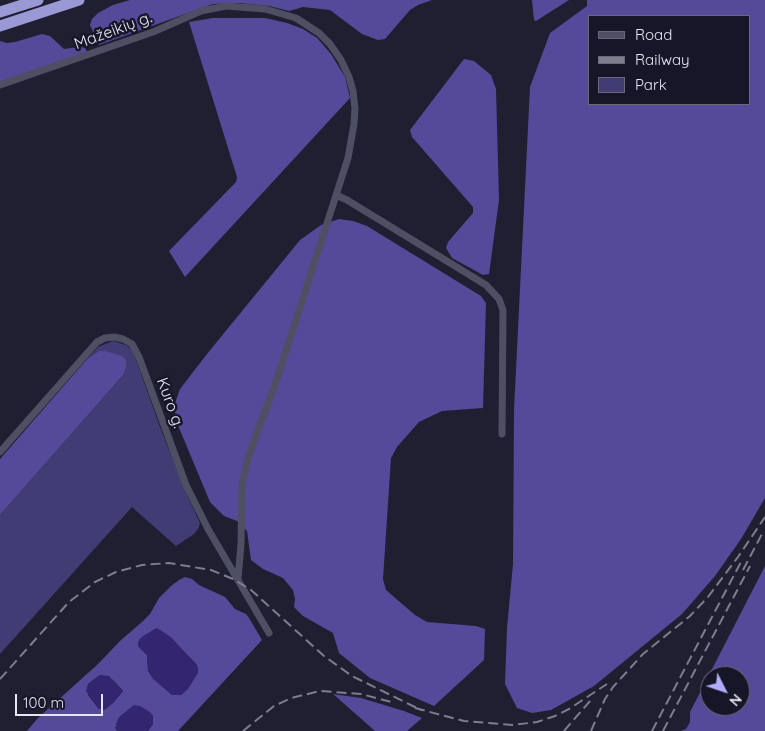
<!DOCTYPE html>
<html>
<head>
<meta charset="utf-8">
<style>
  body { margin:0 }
  #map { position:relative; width:765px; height:731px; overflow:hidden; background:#201f32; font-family:Quicksand,sans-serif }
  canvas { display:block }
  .legend { position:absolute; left:588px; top:15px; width:162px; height:90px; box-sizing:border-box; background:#171628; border:1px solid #6a6979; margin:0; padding:6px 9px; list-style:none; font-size:15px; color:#e6e6f3 }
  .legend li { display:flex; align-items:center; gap:10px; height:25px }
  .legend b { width:25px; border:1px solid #6a6979 }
  .north { position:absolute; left:700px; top:666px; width:50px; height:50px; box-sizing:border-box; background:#171628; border:1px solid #6a6979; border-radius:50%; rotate:131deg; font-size:14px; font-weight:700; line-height:20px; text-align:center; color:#e6e6f3 }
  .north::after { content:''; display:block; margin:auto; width:18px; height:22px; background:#b1adfa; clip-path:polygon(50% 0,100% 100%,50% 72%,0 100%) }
  .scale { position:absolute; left:15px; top:694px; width:88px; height:22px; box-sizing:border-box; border:2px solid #e6e6f3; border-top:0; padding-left:6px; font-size:15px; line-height:18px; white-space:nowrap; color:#e6e6f3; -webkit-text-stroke:4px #171628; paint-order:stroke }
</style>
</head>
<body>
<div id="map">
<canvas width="765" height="731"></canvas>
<ul class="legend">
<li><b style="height:6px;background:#4f4f64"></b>Road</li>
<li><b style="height:6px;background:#7e7d8d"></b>Railway</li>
<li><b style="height:14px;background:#423c74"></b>Park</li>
</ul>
<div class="north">N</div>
<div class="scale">100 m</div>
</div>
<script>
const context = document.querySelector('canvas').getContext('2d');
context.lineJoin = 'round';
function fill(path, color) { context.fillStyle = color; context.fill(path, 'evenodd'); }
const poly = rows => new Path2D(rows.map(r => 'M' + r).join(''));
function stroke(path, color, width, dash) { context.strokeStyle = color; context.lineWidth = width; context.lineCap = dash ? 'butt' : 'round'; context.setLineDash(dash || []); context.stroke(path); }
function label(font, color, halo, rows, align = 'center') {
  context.font = font + ' Quicksand,sans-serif'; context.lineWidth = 5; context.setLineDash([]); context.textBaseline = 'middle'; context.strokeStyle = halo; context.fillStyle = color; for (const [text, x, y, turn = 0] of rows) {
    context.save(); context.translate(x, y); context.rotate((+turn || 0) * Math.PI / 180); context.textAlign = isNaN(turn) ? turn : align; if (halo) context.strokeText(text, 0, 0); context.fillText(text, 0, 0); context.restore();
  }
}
fill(poly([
  [113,341,126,345,131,349,134,354,160,427,187,495,200,523,198,529,194,534,176,546,132,507,0,654,0,515,124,374,126,368,105,351,99,351,88,358,98,347]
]), '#423c74');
fill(poly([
  [130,0,432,0,418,5,410,10,385,39,378,40,362,34,330,10,303,7,289,11,269,6,239,3,213,4,99,45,90,25,92,19,98,13,113,5],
  [532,0,569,0,536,21,534,20],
  [587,0,765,0,765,498,741,539,715,576,682,614,594,686,551,710,532,713,517,708,505,684,507,628,513,564,514,410,530,87,550,33,587,6],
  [589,16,749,16,749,104,589,104],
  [213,18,265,18,287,23,303,29,317,38,331,54,345,77,350,98,185,277,169,251,236,182,237,177,189,22],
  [42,34,50,36,64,49,80,47,85,48,87,52,0,82,0,41,7,43,15,42],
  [464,59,474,61,491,75,496,89,499,200,489,274,483,275,452,258,446,248,448,242,473,213,473,207,412,137,410,130],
  [339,219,353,221,367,226,481,296,486,303,483,408,442,411,419,422,397,447,391,458,383,579,386,590,415,615,427,622,476,626,485,629,484,660,434,706,370,678,339,653,333,633,303,616,294,607,295,599,293,590,283,578,263,569,251,560,247,531,237,521,224,516,210,502,177,423,174,406,180,389,207,354,300,240,321,225],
  [99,351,105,351,122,356,126,360,126,368,124,374,0,515,0,459,88,358],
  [765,566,765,731,681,731,686,729,690,722,690,712],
  [710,676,740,676,740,706,710,706],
  [185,577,192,579,199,585,225,597,235,609,246,614,249,618,262,640,178,731,148,731,153,724,115,727,117,731,27,731,38,718,98,664,120,641,143,621,150,614,159,598,171,586,179,580],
  [155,629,170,637,197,665,198,670,181,695,172,695,151,675,148,671,147,655,138,646,139,640],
  [100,675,113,680,123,691,113,703,104,710,98,708,88,695,88,684],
  [333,694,361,698,404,711,422,718,407,731,375,731]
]), '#544a99');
fill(poly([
  [157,628,171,637,197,666,198,673,188,689,181,695,172,695,153,679,148,671,147,655,138,646,139,640,143,636],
  [100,675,109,676,123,691,113,703,104,710,98,708,86,691,88,684],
  [134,705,140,706,150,712,153,716,153,724,148,731,117,731,116,724,119,717]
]), '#332570');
stroke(poly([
  [0,85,153,32,201,11,226,6,265,9,296,18,319,33,330,44,341,60,349,77,353,91,355,109,354,124,348,158,277,379,249,455,242,484,241,544,238,579],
  [336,195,347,200,486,285,499,299,503,310,502,434],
  [0,452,97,342,105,338,114,337,123,339,132,344,139,357,186,485,208,529,269,633]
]), '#4f4f64', 7);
stroke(poly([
  [0,12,38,0],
  [0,26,79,0]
]), '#9b98d6', 11);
stroke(poly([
  [743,570,763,532],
  [0,679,69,602,95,582,116,572,142,565,169,563,211,570,233,579,251,590,324,656,352,676,421,710],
  [415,708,464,721,513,725,537,722,555,716,569,709,607,684],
  [243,731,274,706,291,698,320,691,361,694,395,703],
  [564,731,590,701],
  [591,731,605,699,613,687,643,654,690,616,708,597,738,557,765,517],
  [652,731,742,560],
  [663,731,750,566]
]), '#7e7d8d', 2, [10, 5]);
label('16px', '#e6e6f3', '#171628', [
  ["Mažeikių g.",113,31,-20],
  ["Kuro g.",170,403,70]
]);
</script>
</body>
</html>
